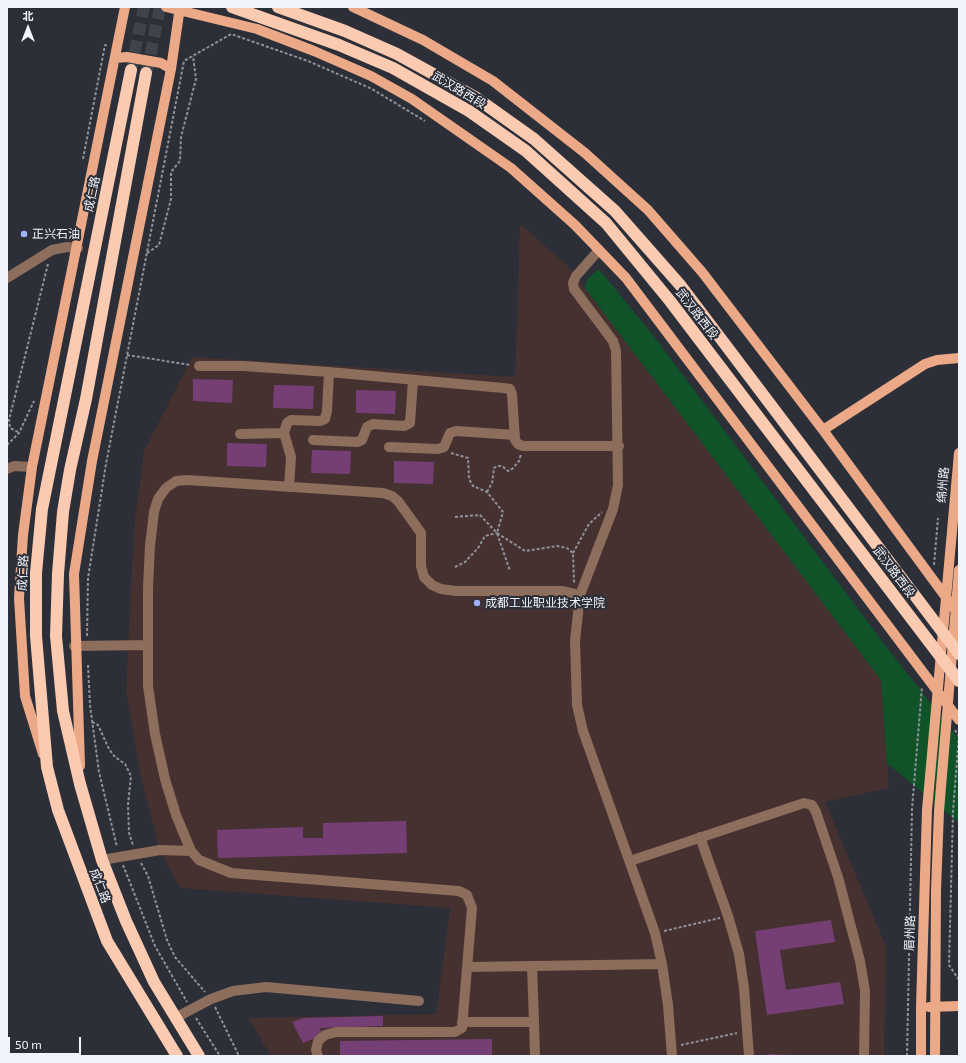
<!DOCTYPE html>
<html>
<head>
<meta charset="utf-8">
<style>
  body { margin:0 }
  #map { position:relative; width:966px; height:1063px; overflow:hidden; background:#2c2e38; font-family:"Exo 2","Noto Sans SC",sans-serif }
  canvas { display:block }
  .frame { position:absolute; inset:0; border:8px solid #f2f4fb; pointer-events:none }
  .north { position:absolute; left:8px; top:8px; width:40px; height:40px; -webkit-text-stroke:3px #2c2e38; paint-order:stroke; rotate:0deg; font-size:11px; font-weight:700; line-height:16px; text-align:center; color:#f2f4fb }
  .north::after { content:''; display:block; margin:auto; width:14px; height:18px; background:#f2f4fb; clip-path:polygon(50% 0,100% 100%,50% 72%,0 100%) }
  .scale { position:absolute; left:8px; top:1037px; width:73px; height:18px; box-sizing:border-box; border:2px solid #f2f4fb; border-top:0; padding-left:5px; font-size:12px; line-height:14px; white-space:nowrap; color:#f2f4fb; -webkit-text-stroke:3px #2c2e38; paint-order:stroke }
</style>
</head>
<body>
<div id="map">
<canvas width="966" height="1063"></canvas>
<div class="frame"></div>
<div class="north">北</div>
<div class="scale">50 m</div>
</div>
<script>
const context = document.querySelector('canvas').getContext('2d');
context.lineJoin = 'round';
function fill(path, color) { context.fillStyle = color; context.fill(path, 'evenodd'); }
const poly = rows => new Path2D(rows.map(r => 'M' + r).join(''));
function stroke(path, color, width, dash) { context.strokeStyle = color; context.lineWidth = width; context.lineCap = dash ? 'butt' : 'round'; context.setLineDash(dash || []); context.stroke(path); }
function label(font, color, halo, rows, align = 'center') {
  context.font = font + ' "Exo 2","Noto Sans SC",sans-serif'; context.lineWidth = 4; context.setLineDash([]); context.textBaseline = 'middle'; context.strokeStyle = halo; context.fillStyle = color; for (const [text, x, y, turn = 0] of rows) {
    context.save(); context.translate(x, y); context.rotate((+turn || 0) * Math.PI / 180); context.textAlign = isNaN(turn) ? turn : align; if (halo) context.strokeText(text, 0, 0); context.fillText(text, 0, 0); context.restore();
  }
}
fill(poly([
  [520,224,569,267,881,680,889,788,825,802,886,946,884,1056,271,1056,248,1018,436,1014,450,908,180,888,160,850,140,775,126,691,134,526,144,451,192,357,515,377]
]), '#45312f');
fill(poly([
  [599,269,659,343,885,645,959,739,959,823,887,763,881,680,585,288,587,279]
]), '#115329');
fill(poly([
  [193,379,233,380,232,403,193,401],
  [274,385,314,386,313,409,273,408],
  [356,390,396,391,395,414,356,413],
  [227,443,267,444,266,467,227,466],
  [312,450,351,451,350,474,311,473],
  [394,461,434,462,433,484,394,483],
  [406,821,407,853,218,858,217,830,303,827,303,838,323,838,323,823],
  [831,920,835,942,780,950,786,990,840,982,844,1004,767,1015,755,931],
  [383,1016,383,1026,320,1028,322,1035,303,1043,292,1022,304,1018],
  [492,1039,492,1056,340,1056,340,1041],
  [769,1054,791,1055,791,1056,769,1056]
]), '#753f76');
stroke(poly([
  [131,70,144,7],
  [147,72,160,7]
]), '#40424c', 12, [12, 6]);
stroke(poly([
  [83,159,105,45,108,46],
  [147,253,159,245,171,199,171,172,180,161,181,137,196,79,193,56],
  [127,355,191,365],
  [18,432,10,428,9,420,48,264],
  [7,445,19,433,34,401],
  [451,453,468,458,469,479,473,486,487,492,503,512,497,533,510,571],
  [487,492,492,483,494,468,498,466,502,466,508,471,512,469,519,461,521,454],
  [455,517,480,515,497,533,525,551,557,546,567,548,573,553,574,583],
  [573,553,589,524,602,512],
  [934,565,938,518],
  [455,567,465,562,478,548,485,536,497,533],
  [87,636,88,578,106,464,184,61,231,34,308,61,372,89,425,121],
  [88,665,90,705,99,772,117,847],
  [92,722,98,725,109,749,115,757,125,764,131,776,128,805,129,833,133,845],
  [955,730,959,736],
  [959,735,953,812,949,965,959,980],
  [141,863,148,876,167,940,175,957,205,992],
  [123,865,155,946,187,1002],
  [664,931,720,918],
  [215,1007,239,1056],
  [196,1018,220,1056],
  [681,1045,737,1033],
  [907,1056,912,809,922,687]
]), '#90929b', 2, [3, 2]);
stroke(poly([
  [599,250,576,276,573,283,574,289,613,341,616,351,618,485,613,509,580,595,575,641,577,705,583,731,655,933,662,964,668,1005,672,1056],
  [7,278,52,250,67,247,78,248],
  [199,366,244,366,329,372,503,388,510,389,512,394,515,440,518,444,523,446,619,446],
  [284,433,291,457,289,487],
  [240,434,284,433,287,423,291,420,320,421,325,419,327,411,329,372],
  [313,440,357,442,362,440,367,427,373,424,404,426,410,423,413,380],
  [389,447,438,449,444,447,450,433,456,431,515,435],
  [7,469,14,466,32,467],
  [74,646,147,645],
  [700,837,728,916,739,954,744,988,749,1056],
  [102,860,160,850,191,851],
  [630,861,804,803,812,805,816,812,838,877,860,961,865,991,864,1056],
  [532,966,534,1022],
  [468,967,662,964],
  [175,1018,211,999,233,991,266,987,419,1001],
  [462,1022,534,1022,535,1056],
  [318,1056,316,1050,318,1041,325,1035,336,1032,455,1032,462,1028,472,908,467,895,459,891,231,873,199,860,191,851,176,815,165,779,155,734,148,686,148,588,150,546,154,512,158,499,166,488,176,481,187,480,383,493,392,496,398,501,421,533,421,566,424,577,432,585,441,589,456,591,563,591,580,595]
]), '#8d6d5c', 10);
stroke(poly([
  [166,7,257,29,314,51,371,76,412,99,511,168,575,225,626,278,959,720],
  [353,7,423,40,493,81,585,153,648,210,702,272,823,430,959,615],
  [116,58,127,57,161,63,171,69],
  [823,430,925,364,937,360,959,358],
  [43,754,25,696,19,598,23,535,32,467,125,7],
  [80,766,74,574,92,461,171,69,180,7],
  [929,1007,959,1006],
  [921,1056,921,1007,927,810,959,453],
  [935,1056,936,890,939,811,959,570]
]), '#eba987', 10);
stroke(poly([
  [232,7,339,45,393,68,469,111,526,151,606,223,670,301,959,681],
  [278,7,345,31,397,54,475,97,534,139,615,211,681,286,959,654],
  [131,70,42,509,36,573,36,636,47,767,58,810,107,941,177,1056],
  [146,73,86,399,70,470,63,512,58,574,56,636,63,711,80,784,102,860,126,921,154,982,199,1056]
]), '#facab1', 12);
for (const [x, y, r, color] of [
  [24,234,4,"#9fb3fd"],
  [477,603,4,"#9fb3fd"]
]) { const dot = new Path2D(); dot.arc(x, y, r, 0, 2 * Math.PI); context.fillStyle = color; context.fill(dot); stroke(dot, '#2c2e38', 1.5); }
label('12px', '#f2f4fb', '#2c2e38', [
  ["武汉路西段",459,90,31],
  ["成仁路",92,194,-78],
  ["武汉路西段",697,314,52],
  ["绵州路",943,485,-85],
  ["武汉路西段",894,572,53],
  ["成仁路",23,573,-87],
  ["成仁路",100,886,69],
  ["眉州路",910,933,-88]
]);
label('12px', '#f2f4fb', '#2c2e38', [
  ["正兴石油",32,234],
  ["成都工业职业技术学院",485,603]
], 'left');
</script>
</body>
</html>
